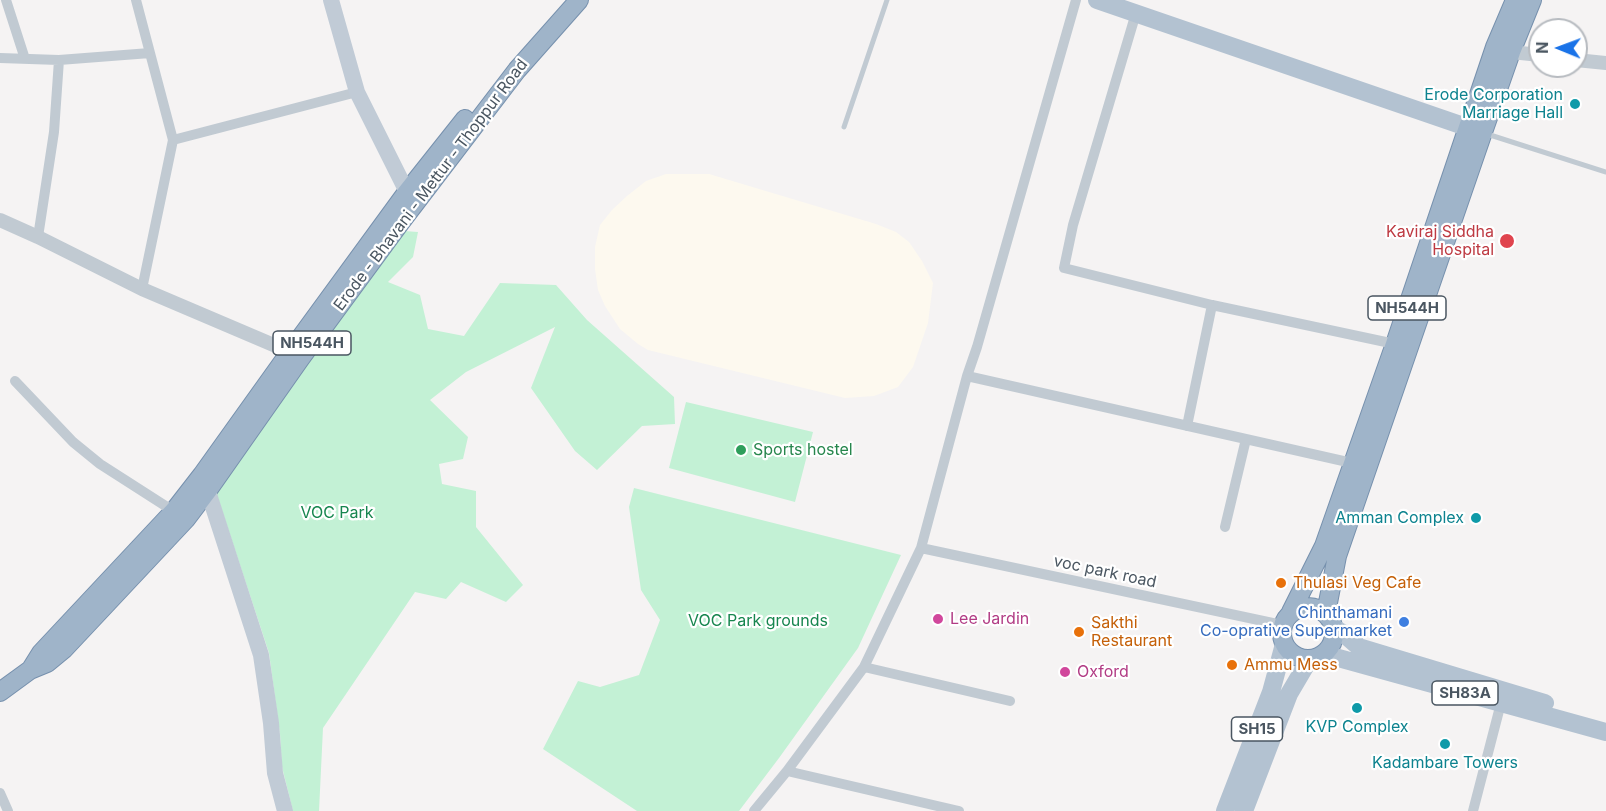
<!DOCTYPE html>
<html>
<head>
<meta charset="utf-8">
<style>
  body { margin:0 }
  #map { position:relative; width:1606px; height:811px; overflow:hidden; background:#f5f3f3; font-family:Inter,sans-serif }
  canvas { display:block }
  .north { position:absolute; left:1528px; top:18px; width:60px; height:60px; box-sizing:border-box; background:#fff; border:2px solid #b7bbc0; border-radius:50%; rotate:271deg; font-size:16px; font-weight:700; line-height:24px; text-align:center; color:#4a5661 }
  .north::after { content:''; display:block; margin:auto; width:21px; height:27px; background:#1a73e8; clip-path:polygon(50% 0,100% 100%,50% 72%,0 100%) }
</style>
</head>
<body>
<div id="map">
<canvas width="1606" height="811"></canvas>
<div class="north">N</div>
</div>
<script>
const context = document.querySelector('canvas').getContext('2d');
context.lineJoin = 'round';
function fill(path, color) { context.fillStyle = color; context.fill(path, 'evenodd'); }
const poly = rows => new Path2D(rows.map(r => 'M' + r).join(''));
function stroke(path, color, width, dash) { context.strokeStyle = color; context.lineWidth = width; context.lineCap = dash ? 'butt' : 'round'; context.setLineDash(dash || []); context.stroke(path); }
function label(font, color, halo, rows, align = 'center') {
  context.font = font + ' Inter,sans-serif'; context.lineWidth = 4.5; context.setLineDash([]); context.textBaseline = 'middle'; context.strokeStyle = halo; context.fillStyle = color; for (const [text, x, y, turn = 0] of rows) {
    context.save(); context.translate(x, y); context.rotate((+turn || 0) * Math.PI / 180); context.textAlign = isNaN(turn) ? turn : align; if (halo) context.strokeText(text, 0, 0); context.fillText(text, 0, 0); context.restore();
  }
}
fill(poly([
  [666,174,709,174,876,224,896,232,909,242,922,261,933,283,928,323,913,367,898,387,874,396,845,398,648,350,638,344,620,329,605,306,598,290,595,269,595,247,600,225,612,210,627,196,646,181]
]), '#fdf9ef');
fill(poly([
  [404,231,418,232,413,257,388,282,420,295,428,329,464,336,500,283,556,285,587,320,674,397,675,424,642,426,597,470,575,451,531,388,555,327,466,372,430,400,468,437,463,459,439,464,442,484,476,491,476,527,523,585,506,602,461,582,446,599,415,592,323,728,319,811,293,811,282,767,280,734,269,653,215,489],
  [686,402,813,432,795,502,669,468],
  [634,488,901,555,858,648,779,758,739,811,637,811,543,749,578,681,600,687,639,675,660,620,641,590,629,507]
]), '#c3f1d5');
const trunk = poly([
  '1282 633a26 26 0 1 1 52 0a26 26 0 1 1-52 0Z',
  [1291,612,1324,546,1395,344,1495,47,1515,0],
  [1326,613,1337,556,1483,132,1511,52,1532,0],
  [31,669,41,653,174,511,202,475,290,352,407,192,465,119],
  [0,692,30,670,47,663,64,649,186,519,208,490,300,359,400,223,517,70,579,0]
]);
stroke(trunk, '#7690ad', 20);
stroke(poly([
  [844,127,887,0],
  [1487,134,1606,172]
]), '#c1cad2', 5);
stroke(poly([
  [6,0,25,59],
  [136,0,173,140,357,92],
  [1136,13,1073,225,1064,268,1212,305,1395,344],
  [0,58,59,60,150,53],
  [38,237,54,132,59,60],
  [142,289,173,140],
  [967,376,1352,463],
  [15,381,73,442,100,464,178,514],
  [1187,426,1212,305],
  [1225,527,1246,439],
  [921,548,1282,625],
  [864,667,1010,701],
  [787,771,864,667,921,548,967,376,977,347,1076,0],
  [0,793,8,811],
  [754,811,787,771,959,811],
  [1473,811,1501,703]
]), '#c1cad2', 10);
stroke(poly([
  [1502,49,1511,52,1540,55],
  [1576,60,1606,63],
  [0,220,38,237,142,289,290,352,296,356]
]), '#c1cad2', 14);
stroke(poly([
  [331,0,357,92,407,192,413,201],
  [204,479,261,655,271,723,275,773,285,811]
]), '#c1cbd6', 16);
stroke(poly([
  [1097,0,1481,132],
  [1334,628,1344,634,1359,647,1545,703],
  [1324,654,1606,732],
  [1225,811,1271,692,1284,644],
  [1244,811,1289,694,1309,660]
]), '#b3c2d1', 18);
stroke(trunk, '#9fb4c9', 18);
for (const [x, y, r, color] of [
  [1575,104,6,"#0f9aa8"],
  [1507,241,8,"#e0444e"],
  [741,450,6,"#2e9e5b"],
  [1476,518,6,"#0f9aa8"],
  [1281,583,6,"#e8710a"],
  [938,619,6,"#d1479c"],
  [1404,622,6,"#3f7fe0"],
  [1079,632,6,"#e8710a"],
  [1232,665,6,"#e8710a"],
  [1065,672,6,"#d1479c"],
  [1357,708,6,"#0f9aa8"],
  [1445,744,6,"#0f9aa8"]
]) { const dot = new Path2D(); dot.arc(x, y, r, 0, 2 * Math.PI); context.fillStyle = color; context.fill(dot); stroke(dot, '#fff', 2); }
for (const [x, y, w] of [
  [1407,308,78],
  [312,343,78],
  [1465,693,66],
  [1257,729,51]
]) { const box = new Path2D(); box.roundRect(x - w / 2, y - 12, w, 24, 4.5); context.fillStyle = '#fff'; context.fill(box); stroke(box, '#4a5661', 1.5); }
label('bold 15px', '#4a5661', null, [
  ["NH544H",1407,308],
  ["NH544H",312,343],
  ["SH83A",1465,693],
  ["SH15",1257,729]
]);
label('16px', '#0d838f', '#fff', [
  ["Erode Corporation",1563,95],
  ["Marriage Hall",1563,113],
  ["Amman Complex",1464,518],
  ["KVP Complex",1357,727,"center"],
  ["Kadambare Towers",1445,763,"center"]
], 'right');
label('16px', '#4a5661', '#fff', [
  ["Erode - Bhavani - Mettur - Thoppur Road",431,185,-53],
  ["voc park road",1105,572,12]
]);
label('16px', '#be3a42', '#fff', [
  ["Kaviraj Siddha",1494,232],
  ["Hospital",1494,250]
], 'right');
label('16px', '#27864d', '#fff', [
  ["Sports hostel",753,450]
], 'left');
label('16px', '#17864f', '#fff', [
  ["VOC Park",337,513],
  ["VOC Park grounds",758,621]
]);
label('16px', '#c56008', '#fff', [
  ["Thulasi Veg Cafe",1293,583],
  ["Sakthi",1091,623],
  ["Restaurant",1091,641],
  ["Ammu Mess",1244,665]
], 'left');
label('16px', '#366cbe', '#fff', [
  ["Chinthamani",1392,613],
  ["Co-oprative Supermarket",1392,631]
], 'right');
label('16px', '#b23c85', '#fff', [
  ["Lee Jardin",950,619],
  ["Oxford",1077,672]
], 'left');
</script>
</body>
</html>
